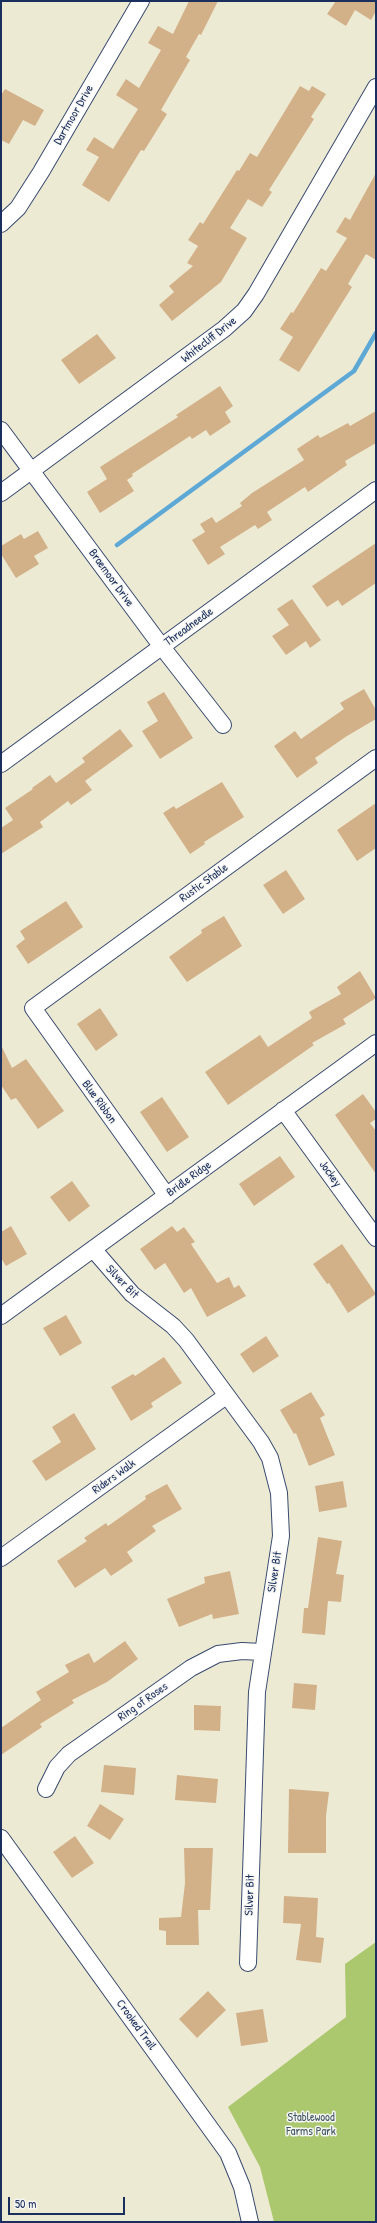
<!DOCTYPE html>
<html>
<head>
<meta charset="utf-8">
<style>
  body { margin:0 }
  #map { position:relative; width:377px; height:2223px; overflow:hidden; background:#edead4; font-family:"Patrick Hand",sans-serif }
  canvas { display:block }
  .frame { position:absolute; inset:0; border:2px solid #1b2f5e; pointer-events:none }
  .scale { position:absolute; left:8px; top:2197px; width:117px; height:18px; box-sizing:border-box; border:2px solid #1b2f5e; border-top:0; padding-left:5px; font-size:12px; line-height:14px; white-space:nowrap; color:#1b2f5e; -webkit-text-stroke:3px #f6f6f2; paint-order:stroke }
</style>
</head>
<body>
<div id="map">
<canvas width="377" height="2223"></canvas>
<div class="frame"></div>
<div class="scale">50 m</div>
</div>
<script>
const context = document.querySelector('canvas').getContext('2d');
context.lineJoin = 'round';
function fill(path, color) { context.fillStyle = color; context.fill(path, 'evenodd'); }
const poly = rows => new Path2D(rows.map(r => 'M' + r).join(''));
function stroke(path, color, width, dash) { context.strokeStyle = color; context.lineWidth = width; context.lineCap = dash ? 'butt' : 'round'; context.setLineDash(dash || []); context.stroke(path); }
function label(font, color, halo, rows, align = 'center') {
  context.font = font + ' "Patrick Hand",sans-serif'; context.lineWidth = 3; context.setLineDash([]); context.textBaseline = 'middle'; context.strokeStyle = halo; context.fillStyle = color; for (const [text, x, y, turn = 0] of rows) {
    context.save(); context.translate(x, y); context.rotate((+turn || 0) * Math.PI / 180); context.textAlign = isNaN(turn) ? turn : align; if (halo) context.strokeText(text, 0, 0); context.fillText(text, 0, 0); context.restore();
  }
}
fill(poly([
  [376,1942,376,2222,274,2222,260,2167,228,2107,346,2017,345,1964]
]), '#acc86e');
stroke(poly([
  [117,545,354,371,376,333]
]), '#5ea8d6', 4.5);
fill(poly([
  [189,1,218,1,201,35,199,34,186,57,190,60,161,110,167,114,144,151,141,150,109,202,82,185,99,157,86,150,94,137,113,149,138,109,116,95,126,79,139,88,161,50,148,43,158,26,173,34],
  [336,1,376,1,376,11,371,20,355,10,346,26,327,14],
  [300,86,309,91,312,86,326,94,311,117,314,119,269,190,272,192,262,207,248,199,230,228,247,238,221,282,172,321,159,305,174,292,169,286,193,266,187,263,198,246,188,240,200,222,203,224,237,170,239,171,250,153,257,157],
  [5,89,44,110,35,126,23,120,9,144,1,140,1,95],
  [376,173,376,260,366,254,348,284,352,287,299,372,279,360,293,337,280,329,291,312,293,313,321,268,326,271,347,238,336,232,345,217,350,220],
  [97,334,116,358,79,384,61,360],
  [220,386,233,406,225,412,231,422,210,436,206,430,192,439,190,436,132,474,133,476,127,480,134,491,100,513,87,492,107,479,100,467,178,417,176,415],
  [376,411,376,443,345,461,347,465,308,492,305,487,267,512,272,520,258,529,255,525,220,547,225,554,208,565,192,540,205,532,200,524,212,517,216,523,242,506,240,503,252,493,304,460,297,449,318,435,320,438,348,423,350,426],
  [38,531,48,548,34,556,39,564,16,578,1,554,1,546,21,534,24,539],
  [376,543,376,583,342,606,338,600,327,607,312,586],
  [292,599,321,640,310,648,306,641,286,655,272,636,289,625,277,609],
  [364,689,376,710,376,719,347,736,315,758,318,763,297,778,274,746,295,731,301,739,344,709,340,703],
  [164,692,193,738,160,759,142,731,158,721,147,702],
  [120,729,133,746,85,781,92,790,71,805,68,801,40,822,43,827,1,854,1,828,13,820,5,808,33,789,32,788,50,775,56,783,85,762,82,758],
  [222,782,244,817,204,842,205,844,190,854,163,813,174,806,176,809],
  [376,803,376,848,357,861,337,830],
  [286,870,305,899,283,914,263,885],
  [66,901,83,927,28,964,16,946,25,939,20,931],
  [224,916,242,946,187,982,169,957,202,933,201,930],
  [360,971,376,998,343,1019,346,1024,312,1043,314,1045,228,1105,205,1072,260,1035,268,1047,312,1018,309,1012,341,994,337,987],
  [100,1008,118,1035,96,1051,77,1024],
  [1,1045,12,1068,26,1059,64,1111,38,1129,16,1098,11,1100,1,1085],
  [363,1094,376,1112,376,1119,370,1123,376,1131,376,1174,335,1115],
  [162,1097,189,1137,167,1152,140,1112],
  [280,1156,295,1177,254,1206,239,1184],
  [72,1181,90,1206,69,1222,50,1197],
  [11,1226,27,1254,6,1266,1,1258,1,1232],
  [172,1226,177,1232,184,1227,195,1242,191,1244,217,1283,229,1277,234,1288,239,1285,246,1296,207,1317,191,1288,184,1293,165,1263,155,1270,140,1249],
  [342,1244,376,1294,348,1313,329,1283,327,1284,313,1264],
  [66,1315,82,1343,60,1356,43,1328],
  [266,1336,279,1356,253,1373,240,1354],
  [164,1357,182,1383,151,1403,153,1407,131,1421,111,1387,133,1374,135,1376],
  [311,1392,325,1415,320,1418,335,1455,309,1466,296,1433,294,1434,280,1410],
  [74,1413,96,1449,46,1481,32,1461,61,1442,52,1427],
  [343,1481,347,1507,319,1512,315,1486],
  [167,1484,182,1509,152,1526,156,1531,127,1552,133,1561,111,1576,105,1568,75,1588,57,1561,87,1541,84,1538,106,1523,108,1526,146,1499,145,1496],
  [318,1537,342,1541,336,1574,344,1575,341,1602,328,1601,325,1635,302,1633,304,1608,308,1608],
  [230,1571,239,1614,213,1619,212,1614,179,1627,167,1599,205,1583,204,1577],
  [125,1641,138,1659,107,1682,72,1700,74,1703,40,1724,42,1727,1,1755,1,1728,41,1700,36,1692,69,1672,65,1665,89,1653,94,1663],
  [294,1683,317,1685,315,1710,292,1708],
  [194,1705,221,1706,220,1731,194,1730],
  [104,1765,136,1768,134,1795,101,1792],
  [177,1775,218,1779,216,1803,175,1800],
  [289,1789,329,1792,326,1816,326,1853,288,1853],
  [100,1804,124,1819,110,1840,87,1826],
  [75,1836,94,1863,72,1878,53,1852],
  [184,1848,213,1848,210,1910,198,1910,199,1945,166,1945,166,1931,159,1930,159,1918,181,1917,185,1883],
  [284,1896,318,1898,316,1937,324,1938,321,1963,296,1960,301,1924,283,1923],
  [208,1991,226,2010,197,2038,179,2019],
  [263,2009,268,2042,241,2046,236,2013]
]), '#d2b189');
const minor = poly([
  [1,224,18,208,41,172,141,1],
  [1,430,162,647,223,725],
  [1,493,224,329,244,311,256,294,376,87],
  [1,764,376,490],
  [283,1110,376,1238],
  [167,1196,33,1008,376,758],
  [93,1249,132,1294,173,1326,186,1340,261,1442,270,1458,279,1493,281,1536,257,1692,248,1963],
  [1,1316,376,1043],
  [1,1558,226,1396],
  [46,1789,57,1767,69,1754,191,1668,218,1654,242,1651,262,1652],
  [1,1838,228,2153,242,2187,250,2222]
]);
stroke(minor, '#3a4b70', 18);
stroke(minor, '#fff', 16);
label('12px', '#1b2f5e', '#f6f6f2', [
  ["Dartmoor Drive",74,115,-60],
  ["Whitecliff Drive",209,340,-38],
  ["Braemoor Drive",111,578,54],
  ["Threadneedle",189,627,-36],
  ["Rustic Stable",204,883,-36],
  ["Blue Ribbon",99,1102,54],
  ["Jockey",330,1174,54],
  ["Bridle Ridge",189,1179,-36],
  ["Silver Bit",122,1282,46],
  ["Riders Walk",114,1477,-36],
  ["Silver Bit",275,1572,-81],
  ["Ring of Roses",143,1702,-35],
  ["Silver Bit",250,1895,-88],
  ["Crooked Trail",136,2025,54]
]);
label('12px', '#3f5562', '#f6f6f2', [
  ["Stablewood",311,2118],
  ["Farms Park",311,2132]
]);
</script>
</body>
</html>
